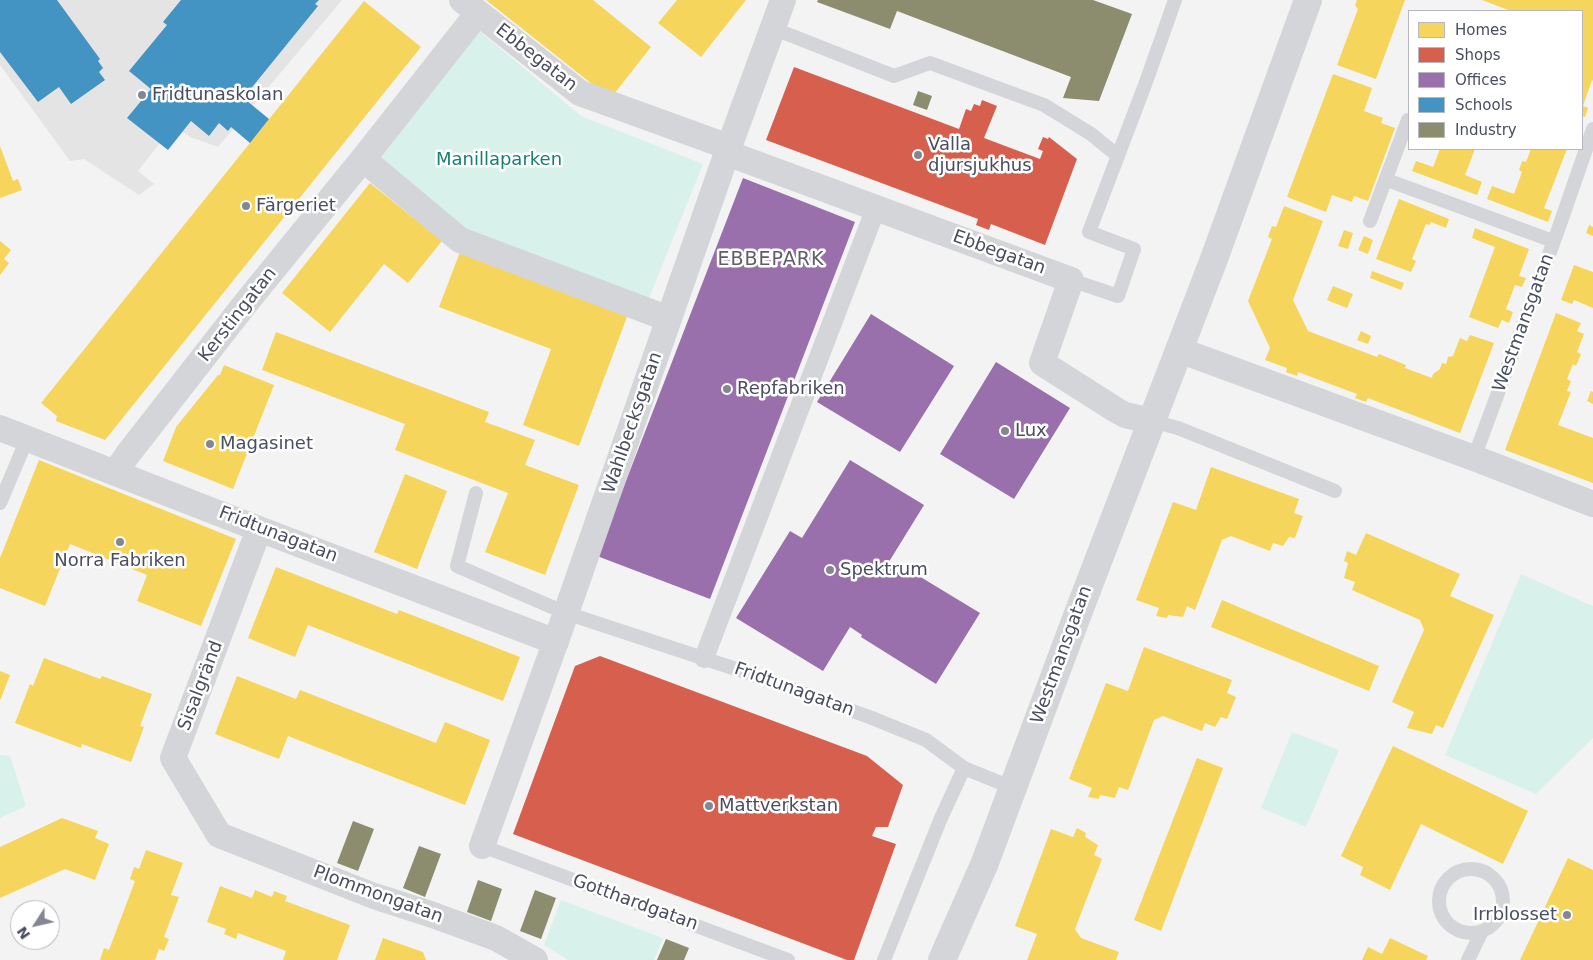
<!DOCTYPE html>
<html>
<head>
<meta charset="utf-8">
<style>
  body { margin:0 }
  #map { position:relative; width:1593px; height:960px; overflow:hidden; background:#f3f3f3; font-family:"DejaVu Sans",sans-serif }
  canvas { display:block }
  .legend { position:absolute; left:1408px; top:10px; width:175px; height:140px; box-sizing:border-box; background:#fff; border:1px solid #b6b8bf; margin:0; padding:6px 9px; list-style:none; font-size:15px; color:#494d60 }
  .legend li { display:flex; align-items:center; gap:10px; height:25px }
  .legend b { width:25px; border:1px solid #b6b8bf }
  .north { position:absolute; left:10px; top:900px; width:50px; height:50px; box-sizing:border-box; background:#fff; border:1px solid #b6b8bf; border-radius:50%; rotate:235deg; font-size:14px; font-weight:700; line-height:20px; text-align:center; color:#494d60 }
  .north::after { content:''; display:block; margin:auto; width:18px; height:22px; background:#848793; clip-path:polygon(50% 0,100% 100%,50% 72%,0 100%) }
</style>
</head>
<body>
<div id="map">
<canvas width="1593" height="960"></canvas>
<ul class="legend">
<li><b style="height:14px;background:#f6d55c"></b>Homes</li>
<li><b style="height:14px;background:#d6604d"></b>Shops</li>
<li><b style="height:14px;background:#9970ab"></b>Offices</li>
<li><b style="height:14px;background:#4393c3"></b>Schools</li>
<li><b style="height:14px;background:#8c8c6e"></b>Industry</li>
</ul>
<div class="north">N</div>
</div>
<script>
const context = document.querySelector('canvas').getContext('2d');
context.lineJoin = 'round';
function fill(path, color) { context.fillStyle = color; context.fill(path, 'evenodd'); }
const poly = rows => new Path2D(rows.map(r => 'M' + r).join(''));
function stroke(path, color, width, dash) { context.strokeStyle = color; context.lineWidth = width; context.lineCap = dash ? 'butt' : 'round'; context.setLineDash(dash || []); context.stroke(path); }
function label(font, color, halo, rows, align = 'center') {
  context.font = font + ' "DejaVu Sans",sans-serif'; context.lineWidth = 5; context.setLineDash([]); context.textBaseline = 'middle'; context.strokeStyle = halo; context.fillStyle = color; for (const [text, x, y, turn = 0] of rows) {
    context.save(); context.translate(x, y); context.rotate((+turn || 0) * Math.PI / 180); context.textAlign = isNaN(turn) ? turn : align; if (halo) context.strokeText(text, 0, 0); context.fillText(text, 0, 0); context.restore();
  }
}
fill(poly([
  [0,0,342,0,218,147,190,137,174,125,138,171,154,184,139,195,84,159,70,161,0,65]
]), '#e5e4e5');
fill(poly([
  [477,29,581,116,703,164,645,308,460,240,370,165],
  [1521,574,1593,606,1593,738,1536,794,1445,755],
  [1292,732,1339,750,1306,827,1261,808],
  [0,755,10,756,26,806,0,818],
  [561,900,663,938,654,960,568,960,544,945]
]), '#d8f2eb');
fill(poly([
  [486,0,593,0,651,47,614,94,597,88],
  [677,0,746,0,701,57,658,23],
  [1357,0,1405,0,1376,79,1337,65,1358,9,1355,5],
  [1482,0,1593,0,1593,81,1592,80,1583,106,1588,108,1585,117,1582,116,1582,11,1511,11],
  [364,1,421,47,105,440,56,421,57,416,41,403],
  [1333,74,1372,88,1364,111,1383,118,1381,123,1395,128,1368,201,1354,196,1352,202,1332,195,1326,212,1287,197],
  [0,146,13,181,18,179,22,190,0,198],
  [1440,149,1475,149,1465,175,1482,182,1477,195,1412,171,1416,161,1433,167],
  [1531,149,1567,149,1544,208,1552,211,1548,222,1487,199,1492,186,1514,194,1522,172,1519,170,1522,161,1526,162],
  [370,183,442,241,408,283,384,264,330,332,282,293],
  [1399,199,1449,219,1446,228,1431,222,1430,225,1426,224,1412,259,1416,261,1411,272,1376,259],
  [1284,206,1323,221,1293,300,1308,331,1377,357,1379,354,1406,365,1405,368,1432,378,1433,374,1440,369,1442,363,1446,364,1448,357,1453,356,1460,338,1467,341,1470,335,1494,343,1460,433,1368,398,1366,402,1355,398,1357,394,1298,372,1297,376,1286,372,1287,368,1265,360,1270,348,1248,301,1272,239,1268,237,1272,226,1276,227],
  [1589,225,1593,227,1593,236,1586,233],
  [1475,228,1529,249,1519,276,1526,278,1522,287,1515,285,1506,309,1513,312,1509,323,1502,320,1498,328,1469,317,1495,247,1472,238],
  [1344,230,1353,233,1348,249,1338,246],
  [1364,236,1373,240,1368,254,1358,250],
  [0,241,11,250,4,259,9,263,0,275],
  [460,252,628,314,579,446,523,425,551,349,439,307],
  [1574,265,1593,272,1593,308,1574,300,1572,304,1561,300],
  [1372,271,1404,283,1401,290,1370,278],
  [1333,286,1353,294,1347,308,1327,300],
  [1556,313,1581,323,1577,331,1584,334,1577,352,1581,354,1576,366,1573,364,1567,379,1571,381,1567,391,1571,392,1558,425,1593,438,1593,483,1505,450],
  [1361,331,1371,336,1368,344,1357,340],
  [276,332,489,412,485,422,535,440,525,465,579,485,545,575,485,552,508,493,395,450,405,424,262,370],
  [224,365,274,385,233,489,163,461,176,427,218,375,220,375],
  [1591,391,1593,392,1593,404,1587,401],
  [39,460,236,539,201,626,137,601,147,575,70,544,45,606,0,588,0,558],
  [1211,467,1299,499,1294,513,1303,516,1295,538,1289,537,1283,546,1273,543,1270,551,1231,536,1222,540,1195,610,1187,606,1183,617,1168,615,1167,618,1156,616,1159,608,1136,600,1173,502,1196,510],
  [405,474,447,491,417,569,374,552],
  [1366,533,1460,574,1450,596,1494,615,1443,728,1436,725,1432,734,1407,728,1414,712,1392,702,1424,630,1420,620,1352,590,1355,582,1344,578,1348,563,1344,561,1347,551,1356,555],
  [276,567,397,614,399,610,520,657,503,701,308,625,295,657,248,638],
  [1222,600,1379,666,1369,691,1211,627],
  [1144,647,1232,680,1227,693,1236,697,1227,719,1221,717,1215,727,1205,723,1202,731,1163,716,1154,720,1128,790,1119,787,1115,798,1100,795,1099,799,1088,797,1092,788,1069,779,1106,683,1128,691],
  [44,658,100,679,102,676,152,694,140,726,144,727,131,762,82,744,81,748,15,723,30,684,33,686],
  [0,671,10,675,0,701],
  [237,676,296,699,300,690,436,743,445,722,490,740,465,805,288,736,279,759,215,734],
  [1393,746,1528,811,1503,864,1421,824,1390,890,1360,875,1363,867,1341,856],
  [1197,758,1223,768,1161,931,1134,920],
  [62,818,98,831,95,838,109,844,95,880,65,869,0,898,0,847],
  [1077,828,1086,833,1085,837,1098,845,1094,855,1102,859,1075,929,1081,938,1119,952,1116,960,1027,960,1037,934,1015,926,1051,829,1073,837],
  [146,850,183,863,171,895,179,897,164,937,169,939,164,951,159,949,155,960,100,960,104,948,109,950,135,881,130,879,134,867,139,869],
  [1568,858,1593,870,1593,960,1520,960],
  [220,886,252,898,255,890,272,897,274,891,287,896,285,901,350,925,337,960,283,960,286,951,238,933,236,939,224,934,226,929,207,922],
  [383,938,423,952,426,960,375,960],
  [1390,938,1428,956,1426,960,1362,960,1368,947,1382,954]
]), '#f6d55c');
fill(poly([
  [794,67,959,129,966,109,971,111,974,104,980,106,982,100,997,106,984,138,1040,159,1043,151,1038,149,1043,137,1048,139,1049,137,1077,159,1045,245,991,224,989,230,976,225,978,219,766,140],
  [600,656,867,756,903,785,888,827,876,827,872,836,896,844,854,960,847,960,513,834,575,666]
]), '#d6604d');
fill(poly([
  [743,178,855,222,710,599,597,556],
  [871,314,954,366,900,452,817,402],
  [996,362,1070,408,1014,499,940,454],
  [850,460,924,505,887,565,900,574,904,567,980,613,936,684,861,637,862,635,850,627,823,671,736,618,790,531,802,538]
]), '#9970ab');
fill(poly([
  [0,0,57,0,100,59,98,61,103,68,99,72,105,80,71,104,59,87,38,102,0,52],
  [181,0,319,0,315,4,318,6,249,91,247,89,241,96,269,119,250,143,231,127,228,131,219,123,209,136,191,121,168,150,127,118,151,89,129,71,167,25,163,22]
]), '#4393c3');
fill(poly([
  [818,0,1093,0,1132,14,1099,101,1063,98,1071,77,897,11,890,29,817,2],
  [918,91,932,96,927,110,913,105],
  [353,821,374,829,358,871,337,863],
  [419,846,441,854,425,897,403,888],
  [478,880,502,889,491,921,467,912],
  [535,890,556,898,541,939,520,931],
  [666,939,689,948,684,960,657,960]
]), '#8c8c6e');
stroke(poly([
  [772,28,894,76,930,63,1044,105,1091,134,1118,156],
  [1387,180,1553,241],
  [1370,221,1408,120],
  [1071,280,1118,296,1134,249,1089,232,1146,82,1175,0],
  [1151,421,1178,428,1335,491],
  [1474,458,1558,230,1593,129],
  [476,493,457,566,566,613,736,669,872,718,926,740,964,768,1013,788],
  [0,503,27,439],
  [482,846,788,960],
  '1439 901a32 32 0 1 1 64 0a32 32 0 1 1-64 0Z',
  [884,960,941,818,964,768],
  [1468,960,1482,931]
]), '#d4d5d9', 14);
stroke(poly([
  [704,658,876,208]
]), '#d4d5d9', 20);
stroke(poly([
  [462,0,580,93,729,147],
  [727,153,1071,280,1042,363,1116,410,1125,415,1151,421],
  [363,159,460,240,669,319],
  [1179,350,1474,458,1593,504],
  [0,428,259,529,556,642],
  [115,473,128,454,245,304,363,159,478,13],
  [259,529,173,758,219,835,374,896,430,914,496,938,535,960],
  [482,846,566,613,729,147,783,0]
]), '#d4d5d9', 26);
stroke(poly([
  [942,960,984,865,1077,616,1214,259,1308,0]
]), '#d4d5d9', 28);
for (const [x, y, r, color] of [
  [142,95,5,"#848793"],
  [918,155,5,"#848793"],
  [246,206,5,"#848793"],
  [727,389,5,"#848793"],
  [1005,431,5,"#848793"],
  [210,444,5,"#848793"],
  [120,542,5,"#848793"],
  [830,570,5,"#848793"],
  [709,806,5,"#848793"],
  [1567,915,5,"#848793"]
]) { const dot = new Path2D(); dot.arc(x, y, r, 0, 2 * Math.PI); context.fillStyle = color; context.fill(dot); stroke(dot, '#fff', 2); }
label('18px', '#494d60', '#fff', [
  ["Ebbegatan",536,58,38],
  ["Ebbegatan",999,253,20],
  ["Kerstingatan",238,315,-52],
  ["Westmansgatan",1524,323,-70],
  ["Wahlbecksgatan",633,423,-71],
  ["Fridtunagatan",278,535,21],
  ["Westmansgatan",1062,655,-70],
  ["Sisalgränd",201,686,-69],
  ["Fridtunagatan",794,690,20],
  ["Plommongatan",378,895,20],
  ["Gotthardgatan",635,903,20]
]);
label('18px', '#494d60', '#fff', [
  ["Fridtunaskolan",152,95],
  ["Valla",928,145],
  ["djursjukhus",928,166],
  ["Färgeriet",256,206],
  ["Repfabriken",737,389],
  ["Lux",1015,431],
  ["Magasinet",220,444],
  ["Norra Fabriken",120,561,"center"],
  ["Spektrum",840,570],
  ["Mattverkstan",719,806],
  ["Irrblosset",1557,915,"right"]
], 'left');
label('18px', '#168071', '#fff', [
  ["Manillaparken",499,160]
]);
context.letterSpacing = '1px';
label('19px', '#5e5f67', '#fff', [
  ["EBBEPARK",771,260]
]);
context.letterSpacing = '0px';
</script>
</body>
</html>
